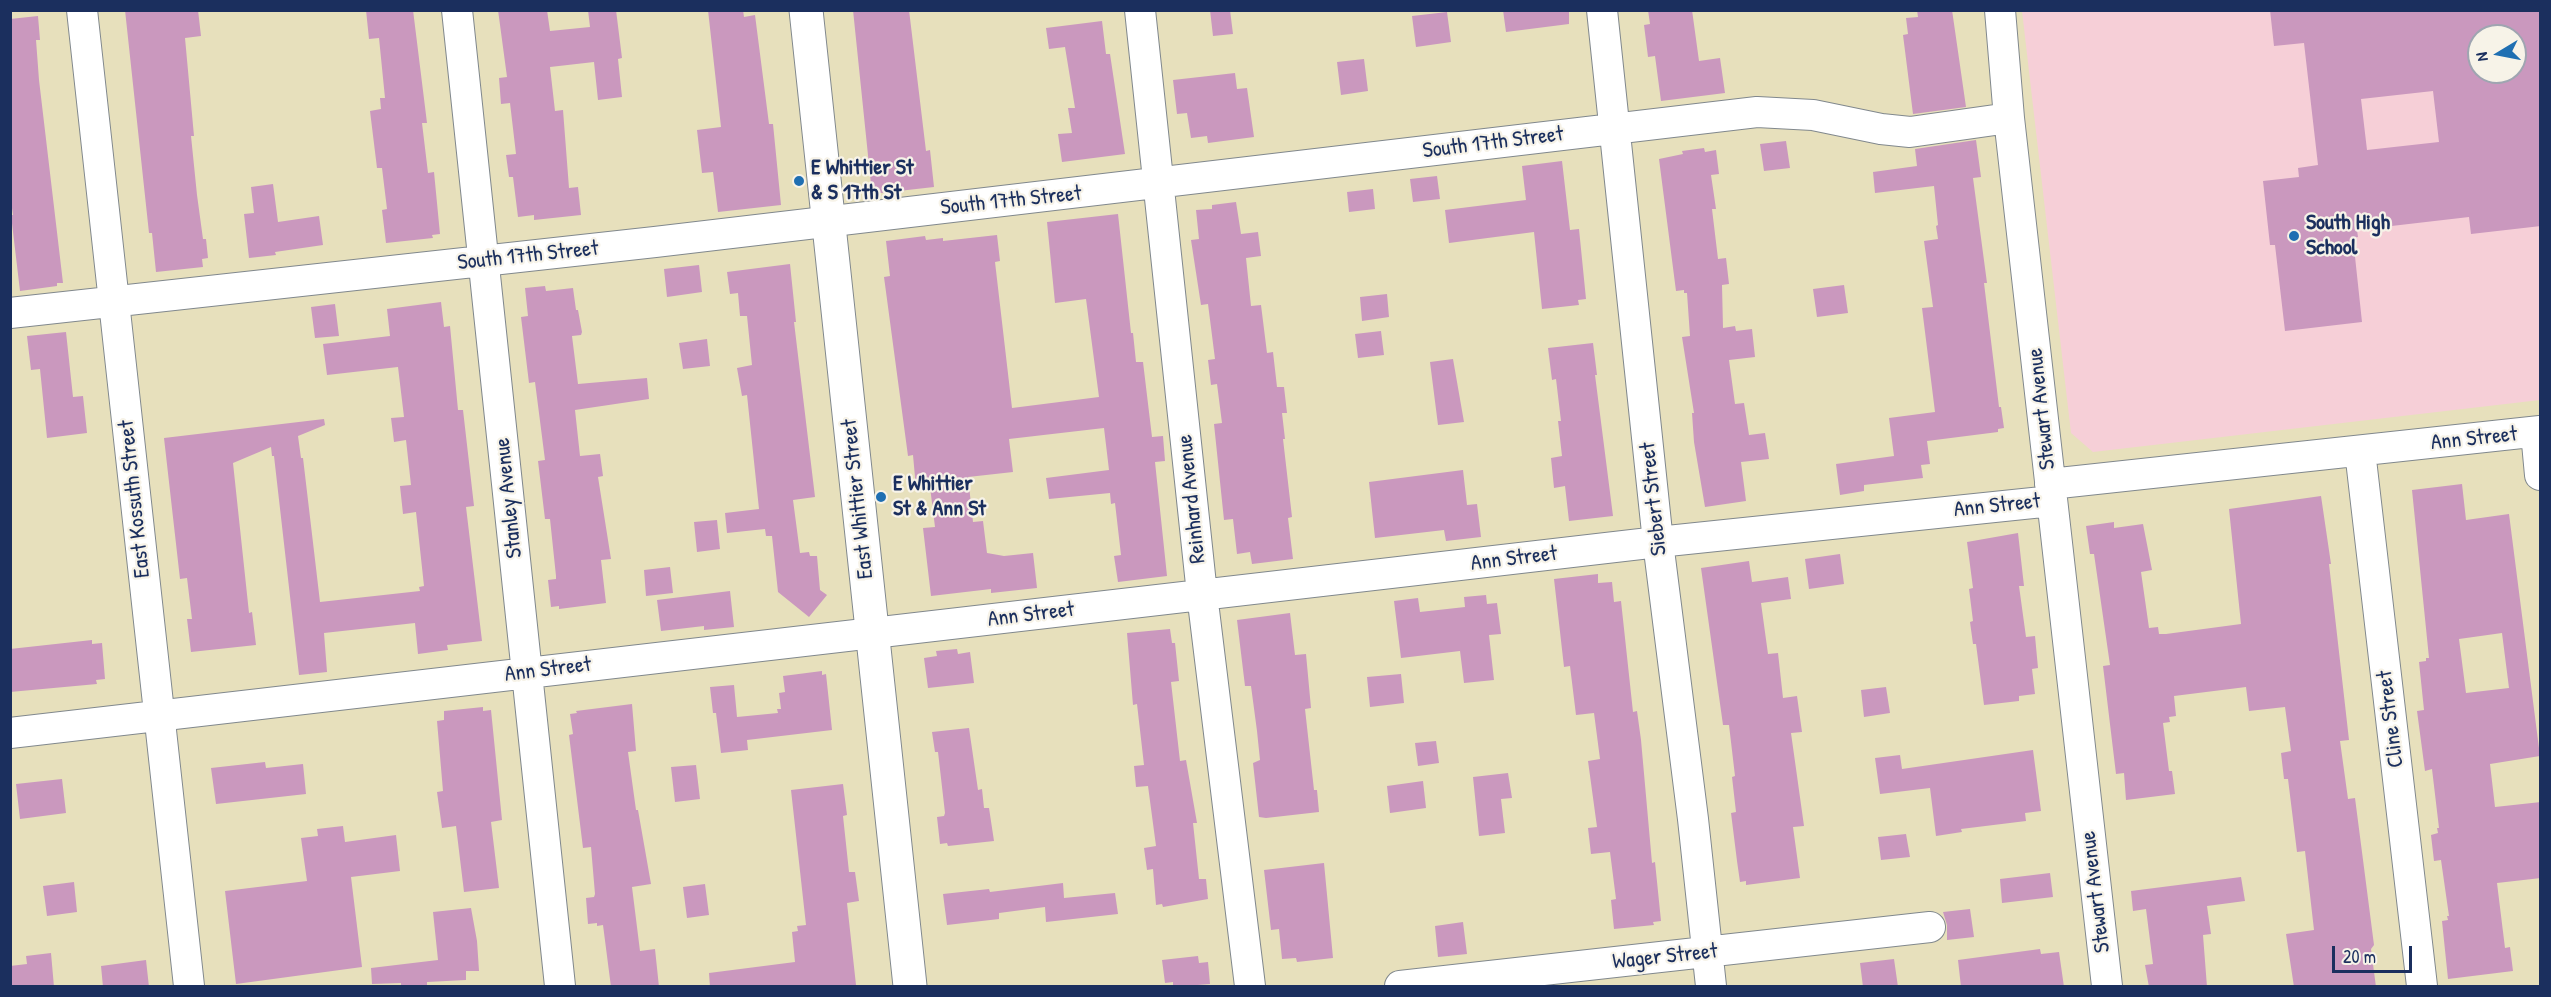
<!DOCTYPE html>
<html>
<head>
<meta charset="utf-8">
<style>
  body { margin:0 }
  #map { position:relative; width:2551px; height:997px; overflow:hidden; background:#e7e0bc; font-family:"Patrick Hand",sans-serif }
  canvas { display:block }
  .frame { position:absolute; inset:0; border:12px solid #1b2f5e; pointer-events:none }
  .north { position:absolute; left:2467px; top:24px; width:60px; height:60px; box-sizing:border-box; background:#f7f3e8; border:2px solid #9fa5b1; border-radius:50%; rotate:260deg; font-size:16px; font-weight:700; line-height:24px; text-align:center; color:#1b2f5e }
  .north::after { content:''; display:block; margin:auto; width:21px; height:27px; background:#1f6fb2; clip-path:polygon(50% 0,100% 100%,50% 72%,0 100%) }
  .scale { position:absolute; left:2332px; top:946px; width:80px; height:27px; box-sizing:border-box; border:3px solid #1b2f5e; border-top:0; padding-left:8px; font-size:18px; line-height:21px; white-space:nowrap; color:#1b2f5e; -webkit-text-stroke:4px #f7f3e8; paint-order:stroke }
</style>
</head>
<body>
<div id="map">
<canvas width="2551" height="997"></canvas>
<div class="frame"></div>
<div class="north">N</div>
<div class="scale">20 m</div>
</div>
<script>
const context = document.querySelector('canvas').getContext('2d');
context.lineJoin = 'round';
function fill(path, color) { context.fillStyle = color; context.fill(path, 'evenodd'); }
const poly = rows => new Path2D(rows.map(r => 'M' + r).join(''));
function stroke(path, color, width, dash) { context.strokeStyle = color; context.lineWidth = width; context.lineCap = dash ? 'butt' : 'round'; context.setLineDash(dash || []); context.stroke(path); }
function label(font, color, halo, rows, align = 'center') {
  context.font = font + ' "Patrick Hand",sans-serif'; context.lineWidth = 4.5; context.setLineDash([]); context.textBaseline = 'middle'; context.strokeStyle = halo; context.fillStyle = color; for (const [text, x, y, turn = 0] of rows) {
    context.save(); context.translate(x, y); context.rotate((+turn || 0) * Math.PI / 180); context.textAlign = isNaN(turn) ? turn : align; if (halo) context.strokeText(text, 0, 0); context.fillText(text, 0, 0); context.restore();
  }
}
fill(poly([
  [2022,11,2540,11,2540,400,2093,452,2071,433],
  [2479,36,2515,36,2515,72,2479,72]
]), '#f6cfd7');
fill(poly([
  [125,10,198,10,201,36,185,38,194,136,191,136,197,195,203,239,206,239,208,258,202,259,203,267,156,272,152,233,149,233],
  [366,10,413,10,427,123,422,123,428,173,434,172,440,234,432,235,433,238,386,243,382,210,387,209,382,168,377,168,370,111,381,109,380,98,385,98,379,38,369,39],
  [498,10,547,10,550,31,590,27,588,10,616,10,622,58,618,59,622,97,598,100,594,62,550,67,555,111,563,110,569,188,578,187,581,215,534,220,534,215,518,217,513,177,509,177,506,155,516,154,510,103,501,104,499,78,507,77],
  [708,10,743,10,744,17,755,15,769,124,773,124,781,205,718,212,713,172,702,173,697,130,721,127],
  [853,10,909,10,926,151,930,150,934,187,872,194],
  [1210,10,1230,10,1233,34,1213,36],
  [1503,10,1569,10,1569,24,1506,32],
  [1648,10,1692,10,1699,61,1720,58,1725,93,1661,101,1655,56,1648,57,1644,25,1650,24],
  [1917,10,1952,10,1966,107,1913,114,1903,35,1908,34,1906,18,1918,17],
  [2270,10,2541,10,2541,226,2471,234,2469,217,2357,230,2358,237,2353,238,2362,322,2285,331,2275,245,2270,245,2263,181,2299,177,2298,168,2318,165,2304,43,2274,46],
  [2479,36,2515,36,2515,72,2479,72],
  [2433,91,2439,142,2367,150,2361,99],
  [1447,12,1451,42,1416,47,1412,16],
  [38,16,40,40,36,40,39,80,63,283,57,283,57,286,20,291,11,215,13,215,10,194,10,19],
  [1102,21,1106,54,1110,54,1125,154,1062,162,1058,134,1072,133,1068,108,1075,108,1065,47,1049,49,1046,28],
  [1364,59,1368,91,1341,95,1337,62],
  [1235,73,1237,89,1247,88,1254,137,1208,143,1207,136,1191,138,1187,113,1177,114,1173,80],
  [1976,140,1981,177,1973,178,1987,283,1984,283,1999,407,2001,407,2004,428,1998,429,1998,432,1927,441,1930,464,1921,465,1923,478,1864,485,1864,491,1840,495,1836,464,1894,456,1889,418,1935,412,1922,308,1933,307,1924,241,1938,239,1936,226,1938,225,1934,186,1875,193,1873,172,1917,166,1915,149],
  [1786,141,1790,168,1764,171,1760,144],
  [1704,148,1705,152,1716,150,1719,174,1711,175,1716,209,1712,209,1718,259,1726,258,1729,284,1722,285,1723,328,1735,326,1736,331,1752,329,1755,357,1729,360,1735,404,1744,403,1749,435,1765,433,1769,459,1741,462,1746,501,1705,507,1694,442,1692,413,1694,413,1682,337,1690,336,1687,293,1684,293,1684,290,1676,291,1659,159,1683,154,1682,151],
  [1562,161,1570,230,1579,229,1586,299,1578,300,1579,305,1542,309,1534,232,1449,243,1445,210,1526,200,1522,166],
  [1437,176,1440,199,1413,202,1410,179],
  [273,184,278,222,319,216,323,245,275,252,276,255,249,258,244,214,254,213,251,187],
  [1373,189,1375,209,1349,212,1347,192],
  [1236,202,1241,234,1258,232,1261,256,1246,258,1251,306,1261,305,1267,353,1273,352,1277,387,1284,387,1287,413,1282,413,1285,439,1283,439,1292,517,1288,518,1293,559,1252,564,1250,552,1237,554,1233,519,1224,520,1214,424,1222,423,1217,384,1211,385,1208,360,1215,359,1208,304,1201,305,1191,240,1199,239,1196,210,1212,209,1212,205],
  [1118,214,1131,333,1133,333,1136,362,1143,362,1152,437,1163,436,1165,461,1155,462,1167,576,1118,582,1114,556,1121,555,1115,503,1111,504,1110,493,1049,499,1046,478,1109,470,1104,428,1009,439,1013,472,968,477,973,522,983,521,987,553,1004,556,1033,553,1037,588,991,593,991,589,931,596,923,528,935,527,930,487,916,488,913,455,908,456,884,277,890,276,886,241,925,236,926,240,943,238,943,241,997,235,1000,261,995,262,1012,408,1099,397,1086,299,1055,303,1047,222],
  [790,264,796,322,794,322,815,497,793,500,800,553,809,552,810,556,817,556,820,590,827,595,809,617,778,592,772,536,766,536,765,529,727,533,725,513,759,509,747,395,742,396,737,368,752,365,747,316,740,316,738,293,730,294,727,272],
  [699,265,702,292,667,297,664,269],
  [1844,285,1848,313,1817,317,1813,289],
  [545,286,546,291,573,288,576,310,578,310,582,332,581,335,572,336,578,384,647,378,649,399,575,410,580,456,600,454,603,476,598,477,611,559,601,560,606,603,559,609,559,606,551,607,548,580,556,579,556,576,550,519,545,519,538,461,545,460,535,382,529,383,521,317,528,316,525,288],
  [1387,294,1389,317,1362,321,1360,297],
  [441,302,444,327,450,326,458,410,463,410,474,506,466,507,482,641,447,645,448,650,418,654,415,623,324,633,327,672,299,675,274,456,272,456,271,447,233,463,249,613,252,612,256,645,191,652,187,619,192,619,187,578,180,579,164,438,324,419,325,425,298,436,301,458,303,458,320,602,420,591,419,587,424,586,416,512,403,514,400,486,411,485,406,440,394,442,391,418,404,417,398,367,327,375,323,344,390,336,387,309],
  [335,304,339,336,315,338,311,307],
  [1381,331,1384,355,1358,358,1355,334],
  [66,332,73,397,83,396,87,433,47,438,40,369,31,370,27,336],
  [707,339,710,366,683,369,679,343],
  [1593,343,1597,375,1595,375,1613,516,1569,521,1565,486,1554,488,1551,458,1562,456,1558,421,1561,421,1556,379,1552,380,1548,348],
  [1453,359,1464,422,1438,425,1430,362],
  [1463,470,1467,505,1477,504,1481,537,1446,541,1444,530,1375,538,1369,482],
  [2462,484,2466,520,2509,514,2540,756,2490,764,2495,807,2541,802,2541,878,2497,883,2505,948,2510,947,2513,971,2448,979,2442,921,2448,920,2447,916,2449,916,2441,860,2434,861,2431,835,2438,833,2437,828,2439,828,2432,769,2425,771,2417,711,2424,710,2419,662,2426,661,2426,658,2429,658,2412,490],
  [2502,633,2509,688,2466,693,2459,639],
  [2321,496,2331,564,2329,564,2349,740,2340,741,2348,799,2355,798,2374,945,2371,949,2376,987,2294,987,2286,934,2314,930,2305,851,2297,852,2288,779,2284,779,2281,753,2291,751,2285,707,2249,711,2246,687,2174,696,2176,716,2169,717,2170,722,2163,723,2169,771,2172,771,2175,794,2126,800,2124,773,2116,774,2103,666,2110,665,2094,554,2090,554,2086,526,2114,522,2114,528,2143,524,2152,570,2141,572,2149,628,2158,627,2159,634,2166,634,2241,624,2229,509],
  [717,520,720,549,697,552,694,522],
  [2018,533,2024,586,2019,586,2026,637,2035,636,2038,668,2032,669,2035,694,2019,696,2019,701,1984,705,1976,644,1973,644,1970,622,1973,621,1969,589,1973,588,1967,542],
  [1840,554,1844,584,1809,589,1805,559],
  [1749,561,1752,582,1788,577,1791,599,1761,603,1768,654,1778,653,1783,698,1797,696,1802,732,1791,733,1804,826,1793,827,1800,878,1746,885,1746,881,1740,882,1737,861,1731,813,1736,812,1732,777,1735,776,1729,725,1723,725,1701,568],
  [670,567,673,593,646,596,644,570],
  [1598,574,1598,583,1612,582,1614,602,1621,601,1633,712,1637,711,1641,740,1652,863,1655,862,1661,921,1653,922,1654,925,1614,929,1611,900,1616,899,1610,852,1591,854,1588,828,1597,827,1588,761,1600,759,1594,713,1576,715,1570,666,1564,667,1554,579],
  [730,591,734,627,704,630,704,626,661,631,657,600],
  [1486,595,1487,604,1497,603,1501,634,1489,635,1494,680,1464,683,1460,651,1401,658,1394,601,1418,598,1420,612,1465,607,1464,597],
  [1290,613,1295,655,1306,654,1311,708,1305,709,1314,790,1317,790,1319,812,1266,818,1259,817,1253,763,1260,760,1257,731,1251,686,1245,686,1237,620],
  [1170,629,1172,643,1175,643,1179,681,1171,682,1180,761,1186,760,1197,823,1193,823,1199,879,1206,879,1208,899,1163,907,1162,904,1156,905,1153,869,1147,870,1144,848,1156,846,1148,786,1136,787,1134,766,1144,765,1137,704,1133,705,1127,633],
  [92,640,92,644,102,643,105,679,96,680,97,684,10,692,10,649],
  [957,649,958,654,970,652,974,683,928,688,924,658,937,656,936,651],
  [822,671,822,675,826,674,832,730,747,740,748,750,721,753,716,713,713,713,710,687,734,685,737,717,778,713,777,709,781,709,779,693,785,692,783,676],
  [1401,674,1404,703,1370,707,1367,677],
  [1886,687,1890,713,1864,717,1861,690],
  [632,704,636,751,628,752,636,810,638,810,651,884,632,887,640,951,655,949,659,987,611,987,603,925,597,926,597,923,588,924,586,898,594,897,595,894,591,847,583,848,569,735,573,734,570,714,577,713,576,711],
  [483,707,483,711,491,710,502,820,491,822,499,888,464,892,456,826,442,828,437,792,443,791,437,721,444,720,444,711],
  [969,728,978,790,982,789,984,808,989,808,994,841,948,846,947,843,940,844,937,817,944,816,945,813,938,752,935,752,932,732],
  [1436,741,1439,763,1418,766,1415,743],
  [2033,750,2041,811,2025,813,2026,821,1961,829,1962,832,1936,836,1930,788,1880,794,1875,758,1900,755,1902,769],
  [265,762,266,768,303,764,306,794,216,804,211,768],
  [696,765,700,799,675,802,671,767],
  [1508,773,1512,798,1501,799,1505,833,1479,836,1473,777],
  [62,779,66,813,20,819,16,784],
  [1423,781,1426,808,1390,813,1387,786],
  [843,784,847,815,843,816,849,872,855,872,859,901,847,903,856,985,710,987,709,973,795,962,792,932,798,931,797,926,806,925,791,790],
  [343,826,345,842,396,835,400,871,351,877,362,967,236,984,225,891,307,881,301,838,318,836,317,829],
  [1906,834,1910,857,1881,860,1878,837],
  [1324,863,1333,958,1297,962,1296,958,1282,959,1279,929,1271,930,1264,870],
  [2050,873,2053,897,2002,903,2000,879],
  [2241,877,2245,901,2207,906,2211,934,2203,935,2207,987,2149,987,2145,965,2153,964,2146,909,2133,911,2131,891],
  [74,882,77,912,47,916,43,886],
  [1063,883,1064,898,1115,893,1118,914,1046,922,1045,907,999,913,999,919,947,925,943,894,989,889,990,892],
  [705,884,709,915,687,918,683,887],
  [471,908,477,941,479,971,466,971,466,980,427,982,427,987,401,987,401,983,372,984,371,968,438,960,433,912],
  [1970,909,1974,937,1947,940,1947,925,1943,912],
  [1463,922,1467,954,1438,957,1435,926],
  [2040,949,2041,954,2059,952,2064,987,1961,987,1958,960],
  [51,953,54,987,10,987,10,966,27,964,26,956],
  [1198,956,1199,963,1208,962,1210,984,1173,987,1173,982,1165,983,1162,960],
  [1894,959,1898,987,1863,987,1860,963],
  [146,960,149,987,103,987,101,966]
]), '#ca98be');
const minor = poly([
  [82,10,189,986],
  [457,10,560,986],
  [1140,10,1202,594,1250,986],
  [1602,10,1658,542,1693,819,1711,986],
  [2000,10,2009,118,2107,986],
  [10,313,655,242,1757,112,1813,115,1881,129,1910,132,2009,118],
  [2536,432,2540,475],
  [2360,451,2422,986],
  [2050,484,2540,431],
  [10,733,1658,542,2052,501],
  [1400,986,1930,927]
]);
const tertiary = poly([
  [806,10,910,986]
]);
stroke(minor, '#81888d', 32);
stroke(tertiary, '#81888d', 35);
stroke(minor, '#fff', 30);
stroke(tertiary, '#fff', 33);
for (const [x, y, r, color] of [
  [799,181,6,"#1f6fb2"],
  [2294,236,6,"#1f6fb2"],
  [881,497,6,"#1f6fb2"]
]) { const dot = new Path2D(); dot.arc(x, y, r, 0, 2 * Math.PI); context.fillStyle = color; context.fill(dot); stroke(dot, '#f7f3e8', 2); }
label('22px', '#1b2f5e', '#f7f3e8', [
  ["South 17th Street",1493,143,-7],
  ["South 17th Street",1011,201,-6],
  ["South 17th Street",528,256,-6],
  ["Stewart Avenue",2042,409,-96],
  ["Ann Street",2474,439,-6],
  ["Stanley Avenue",509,498,-96],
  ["East Kossuth Street",135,499,-96],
  ["East Whittier Street",858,499,-96],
  ["Reinhard Avenue",1192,499,-96],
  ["Siebert Street",1654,499,-96],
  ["Ann Street",1997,506,-6],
  ["Ann Street",1514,559,-7],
  ["Ann Street",1031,615,-7],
  ["Ann Street",548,670,-7],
  ["Cline Street",2391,719,-97],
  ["Stewart Avenue",2096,892,-97],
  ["Wager Street",1665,957,-6]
]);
label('bold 22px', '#1b2f5e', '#f7f3e8', [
  ["E Whittier St",811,168],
  ["& S 17th St",811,193],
  ["South High",2306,223],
  ["School",2306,248],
  ["E Whittier",893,484],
  ["St & Ann St",893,509]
], 'left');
</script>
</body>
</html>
